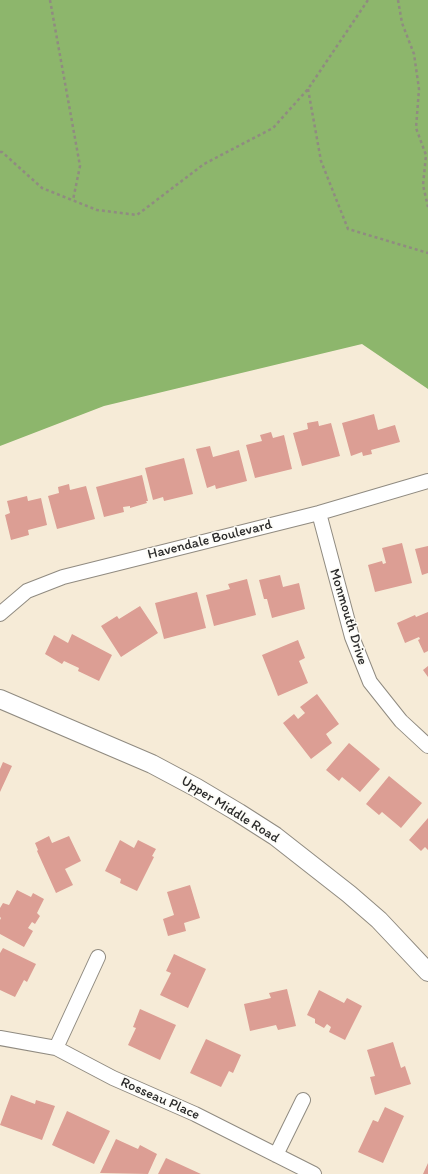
<!DOCTYPE html>
<html>
<head>
<meta charset="utf-8">
<style>
  body { margin:0 }
  canvas { display:block; background:#f6ebd7 }
</style>
</head>
<body>
<canvas width="428" height="1174"></canvas>
<script>
const context = document.querySelector('canvas').getContext('2d');
context.lineJoin = 'round';
function fill(path, color) { context.fillStyle = color; context.fill(path, 'evenodd'); }
const poly = rows => new Path2D(rows.map(r => 'M' + r).join(''));
function stroke(path, color, width, dash) { context.strokeStyle = color; context.lineWidth = width; context.lineCap = dash ? 'butt' : 'round'; context.setLineDash(dash || []); context.stroke(path); }
function label(font, color, halo, rows, align = 'center') {
  context.font = font + ' Itim,sans-serif'; context.lineWidth = 3.5; context.setLineDash([]); context.textBaseline = 'middle'; context.strokeStyle = halo; context.fillStyle = color; for (const [text, x, y, turn = 0] of rows) {
    context.save(); context.translate(x, y); context.rotate((+turn || 0) * Math.PI / 180); context.textAlign = isNaN(turn) ? turn : align; if (halo) context.strokeText(text, 0, 0); context.fillText(text, 0, 0); context.restore();
  }
}
fill(poly([
  [0,0,428,0,428,389,362,344,104,406,0,446]
]), '#8db66c');
fill(poly([
  [374,414,378,430,395,425,400,442,371,450,372,454,363,456,362,452,351,456,342,423],
  [318,421,319,426,331,423,340,456,302,466,293,433,308,429,307,423],
  [271,432,273,438,284,435,292,469,255,478,246,445,262,441,260,435],
  [210,446,213,457,239,450,247,481,216,489,215,485,207,488,196,449],
  [184,458,193,494,164,501,163,497,153,500,145,468],
  [142,475,148,501,146,501,147,503,130,508,130,506,123,507,124,512,104,517,96,487],
  [69,484,70,490,86,486,95,519,57,529,48,496,59,493,58,487],
  [27,496,28,501,41,498,47,525,28,530,29,535,11,540,5,515,10,513,7,501],
  [402,543,412,583,375,592,368,565,382,561,383,564,386,563,382,548],
  [428,546,428,573,422,575,415,549],
  [280,575,283,587,299,583,305,609,272,618,267,599,264,599,259,580],
  [247,579,256,615,214,626,206,595,230,589,228,584],
  [197,592,206,628,164,639,155,603],
  [140,606,158,633,121,657,101,626,117,616,119,619],
  [428,612,428,651,424,653,418,640,420,639,419,637,405,643,397,623,415,615,416,617],
  [72,634,112,655,99,681,78,671,79,668,64,661,62,664,45,654,54,635,68,643],
  [298,640,305,658,299,661,308,683,278,696,262,655],
  [428,666,428,677,423,670],
  [317,694,339,724,326,734,332,743,311,759,283,723,294,714,298,719,305,713,300,707],
  [349,743,380,769,360,792,342,777,339,781,326,770],
  [3,762,12,766,0,792,0,769],
  [389,776,422,803,401,828,382,812,379,815,366,804],
  [428,818,428,850,425,847,421,851,409,840],
  [49,836,52,843,69,836,81,861,65,869,73,885,56,893,37,851,38,850,35,843],
  [120,840,134,848,138,840,156,849,152,856,154,857,137,891,120,883,121,879,105,871],
  [190,885,200,918,184,923,186,931,168,936,163,919,174,915,167,892],
  [17,890,31,897,33,893,44,899,37,913,40,916,35,924,32,922,28,928,33,931,24,947,0,934,0,920,1,918,0,917,0,908,3,903,9,905],
  [3,948,36,964,27,982,24,980,15,997,0,990,0,953],
  [174,954,206,969,188,1008,160,995,171,973,166,971],
  [287,989,296,1026,278,1030,276,1025,250,1031,244,1004,271,998,269,993],
  [319,990,344,1003,347,998,362,1006,345,1040,329,1032,331,1027,327,1024,324,1028,315,1023,315,1019,307,1015],
  [140,1009,176,1025,160,1060,128,1045,136,1028,133,1027],
  [206,1039,241,1055,233,1073,229,1071,221,1087,190,1073],
  [393,1042,401,1068,405,1066,411,1084,375,1095,370,1077,375,1076,367,1050],
  [11,1095,35,1104,36,1100,55,1106,42,1140,0,1125],
  [385,1107,404,1116,383,1163,358,1152,373,1120,378,1122],
  [67,1111,110,1131,94,1164,52,1145],
  [116,1139,138,1149,140,1145,157,1154,148,1174,100,1173],
  [166,1158,201,1174,158,1174],
  [428,1163,428,1174,423,1174]
]), '#dc9e94');
const minor = poly([
  [319,513,352,637,370,682,401,721,428,746],
  [0,614,27,591,63,577,319,513,428,481],
  [0,1038,56,1048,113,1078,195,1114,314,1174],
  [56,1048,98,957],
  [276,1155,303,1100]
]);
const tertiary = poly([
  [0,699,152,764,197,788,239,813,275,836,349,894,379,920,428,972]
]);
stroke(minor, '#908b81', 16);
stroke(tertiary, '#908b81', 20);
stroke(poly([
  [50,0,80,166,73,200],
  [398,0,402,23,414,54,419,89,416,128,426,155,423,185,428,207],
  [308,89,321,161,348,229,428,253],
  [0,152,2,152,42,188,97,210,137,215,204,164,273,128,308,89,368,0]
]), '#908b81', 2.5, [3, 3]);
stroke(minor, '#fff', 14);
stroke(tertiary, '#fff', 18);
label('14px', '#2b2b2b', '#fdfcf7', [
  ["Havendale Boulevard",210,540,-14],
  ["Monmouth Drive",348,617,73],
  ["Upper Middle Road",230,810,32],
  ["Rosseau Place",160,1099,24]
]);
</script>
</body>
</html>
